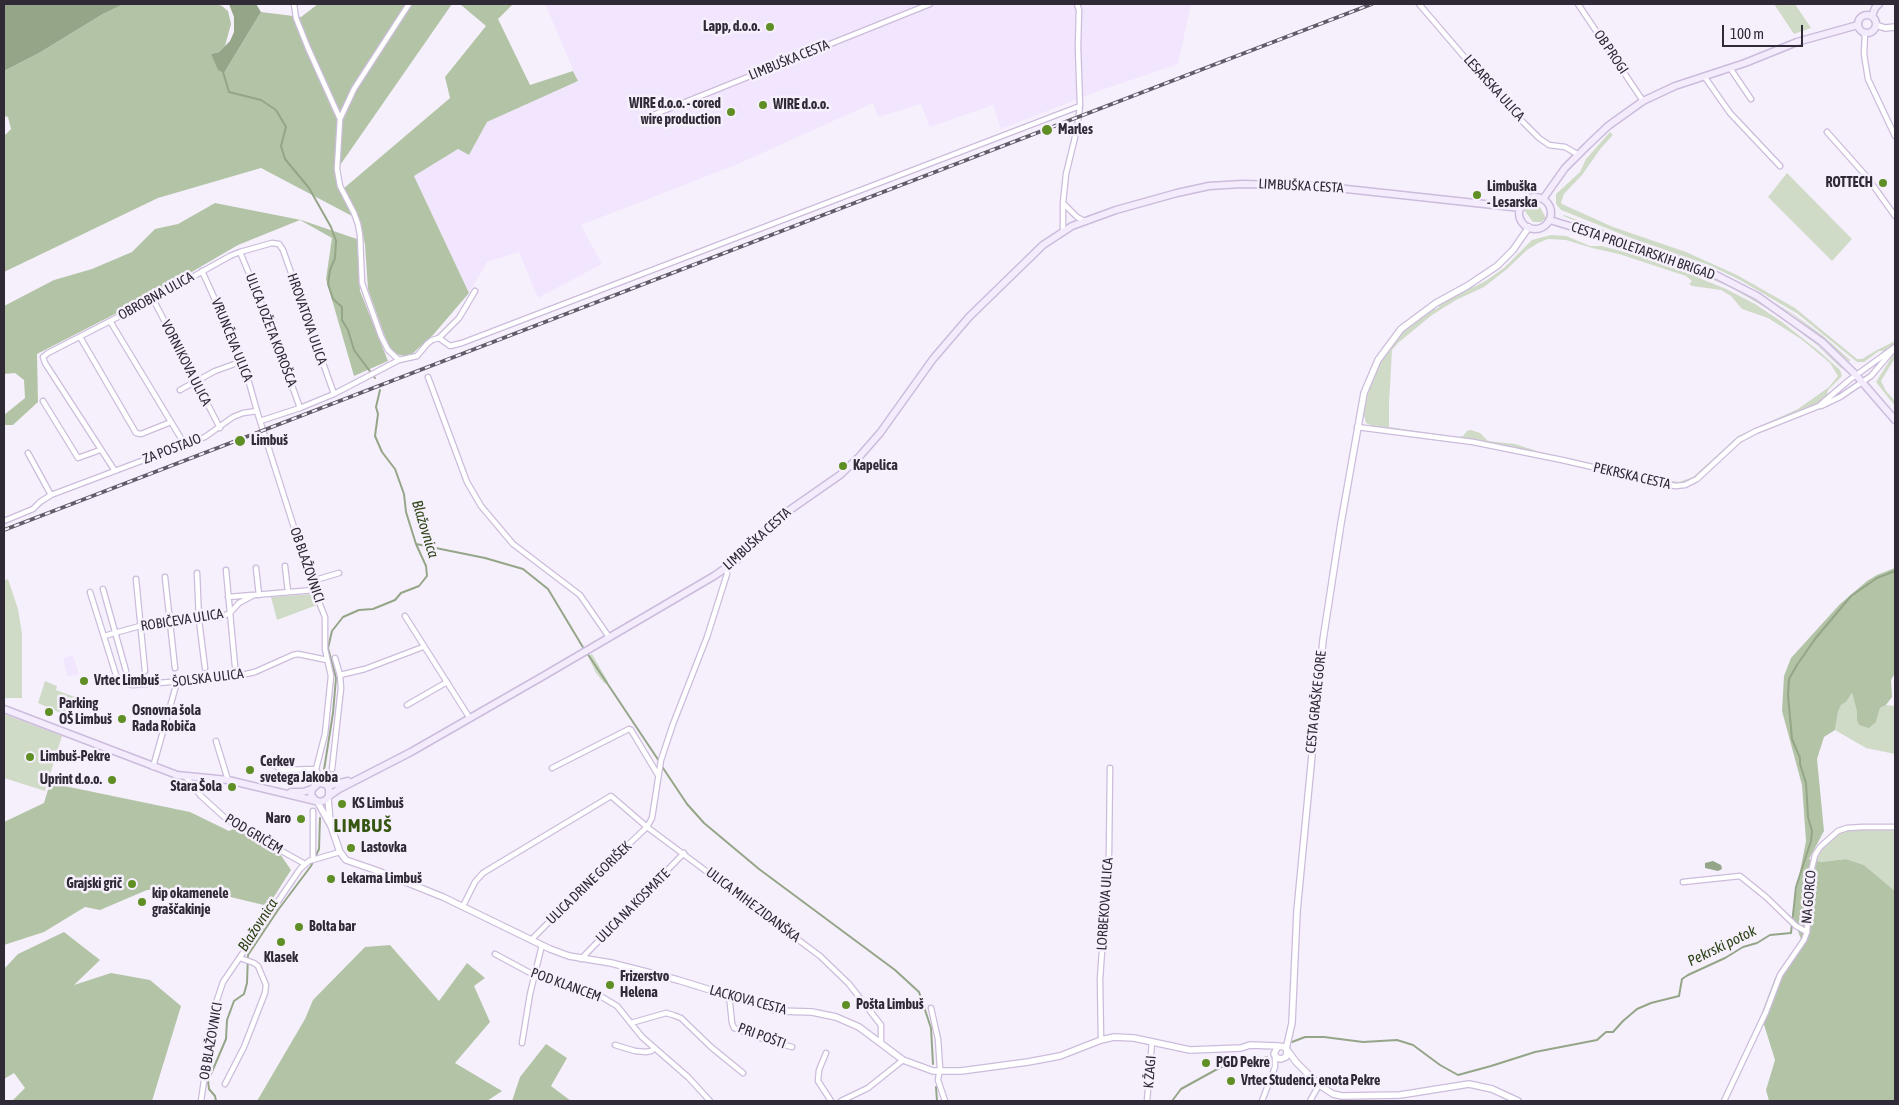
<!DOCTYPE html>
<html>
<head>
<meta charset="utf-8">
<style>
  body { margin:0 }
  #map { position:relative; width:1899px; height:1105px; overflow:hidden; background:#f6f0fd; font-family:"Asap Condensed",sans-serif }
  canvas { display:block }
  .frame { position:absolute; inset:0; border:5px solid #302a36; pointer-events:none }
  .scale { position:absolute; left:1722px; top:25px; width:81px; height:22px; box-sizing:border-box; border:2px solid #302a36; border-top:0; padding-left:6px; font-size:15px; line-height:18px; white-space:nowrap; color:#302a36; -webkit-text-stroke:4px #f6f0fd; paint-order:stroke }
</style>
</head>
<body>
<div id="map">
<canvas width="1899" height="1105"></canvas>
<div class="frame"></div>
<div class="scale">100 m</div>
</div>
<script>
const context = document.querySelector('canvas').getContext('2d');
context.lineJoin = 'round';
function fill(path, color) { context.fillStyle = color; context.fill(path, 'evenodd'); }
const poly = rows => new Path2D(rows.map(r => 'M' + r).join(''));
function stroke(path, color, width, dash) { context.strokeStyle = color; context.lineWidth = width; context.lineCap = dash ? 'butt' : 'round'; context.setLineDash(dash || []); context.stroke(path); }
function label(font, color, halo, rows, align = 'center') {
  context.font = font + ' "Asap Condensed",sans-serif'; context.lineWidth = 5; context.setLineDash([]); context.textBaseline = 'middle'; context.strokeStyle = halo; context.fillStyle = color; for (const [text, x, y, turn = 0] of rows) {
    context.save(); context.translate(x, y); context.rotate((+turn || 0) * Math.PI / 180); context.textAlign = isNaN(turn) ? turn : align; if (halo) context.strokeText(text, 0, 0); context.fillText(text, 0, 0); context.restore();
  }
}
fill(poly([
  [545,4,1191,4,1178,64,1096,92,1001,129,993,105,930,127,921,104,878,117,873,103,738,164,581,225,602,264,538,298,519,252,487,262,469,293,414,176,458,149,469,155,487,122,578,81],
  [73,655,79,674,68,677,63,658]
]), '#f2e6fe');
fill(poly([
  [1774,4,1795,4,1811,28,1794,34],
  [1610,132,1613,135,1601,148,1582,175,1564,194,1561,203,1562,204,1613,227,1686,252,1737,275,1795,308,1857,359,1862,359,1877,350,1895,341,1895,343,1884,351,1879,351,1864,362,1857,362,1798,314,1740,280,1709,265,1631,238,1561,210,1556,204,1556,194,1580,172,1586,159],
  [1787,173,1852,239,1832,261,1768,197],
  [1535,204,1540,207,1546,218,1541,222,1533,222,1524,210,1528,206],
  [1564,215,1706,267,1733,279,1793,314,1822,335,1850,360,1850,362,1821,337,1793,315,1733,281,1563,216],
  [1551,235,1566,236,1590,246,1602,246,1658,261,1726,289,1755,304,1782,322,1820,352,1840,370,1842,376,1828,390,1827,396,1819,403,1748,432,1730,445,1695,478,1683,484,1673,484,1526,450,1377,428,1366,423,1363,412,1368,391,1380,363,1400,335,1412,323,1433,308,1436,309,1439,307,1439,304,1469,288,1476,286,1487,280,1504,268,1532,240],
  [1548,239,1566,240,1592,248,1619,254,1686,276,1692,281,1689,284,1692,286,1721,290,1731,296,1742,309,1768,318,1801,339,1830,363,1838,376,1829,387,1798,409,1738,436,1693,477,1679,482,1658,479,1540,452,1515,444,1488,441,1480,433,1471,430,1467,431,1463,436,1458,437,1389,427,1389,404,1392,350,1398,343,1432,315,1456,300,1484,287,1507,269,1527,250,1538,243],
  [1600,243,1659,258,1704,273,1731,286,1775,311,1817,344,1844,369,1841,368,1817,345,1775,313,1730,287,1685,268],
  [1895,352,1895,358,1881,381,1886,391,1895,401,1895,406,1876,382],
  [8,579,18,609,22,634,22,698,4,698,4,581],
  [312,594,315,597,317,605,277,620,271,597],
  [592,654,607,680,608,682,605,684,596,673,588,656],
  [45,681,57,686,56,690,75,697,65,723,63,722,65,715,38,703],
  [1852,693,1858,712,1876,722,1880,708,1886,705,1895,706,1895,754,1866,748,1835,730,1838,712,1841,705,1846,702],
  [4,714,62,736,45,791,4,778],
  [1863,829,1895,829,1895,891,1864,865,1846,859,1821,862,1815,861,1821,849,1839,833,1847,830]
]), '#d0dbc7');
fill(poly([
  [124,4,216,4,222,6,228,11,231,24,225,46,219,52,211,54,224,73,261,12,301,17,318,4,452,4,336,171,340,192,352,216,261,168,158,198,4,272,4,136,11,129,8,117,4,116,4,71,39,53,103,14],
  [460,4,513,4,498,19,530,85,573,71,578,81,487,122,469,155,458,149,414,176,469,293,433,335,412,354,404,356,396,354,389,346,384,334,368,289,365,245,361,226,354,209,343,189,450,98,445,77,486,26],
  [215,203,301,220,357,239,360,291,388,361,354,376,326,279,332,238,300,220,238,245,154,294,37,354,38,402,13,425,4,425,4,415,25,398,24,380,15,373,4,374,4,306,54,280,92,269,132,252,155,229,178,224],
  [1895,568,1895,673,1891,680,1892,697,1886,705,1880,708,1876,722,1869,728,1859,725,1857,720,1857,711,1852,693,1846,702,1841,705,1838,712,1835,730,1824,737,1817,759,1824,831,1809,859,1821,862,1846,859,1864,865,1895,891,1895,1101,1769,1101,1766,1090,1775,1060,1761,1015,1775,978,1801,939,1794,921,1794,902,1806,841,1802,785,1782,711,1784,676,1791,658,1840,604,1867,581,1877,575],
  [50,783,190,812,229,831,237,827,276,848,291,870,268,906,197,889,147,890,100,910,85,907,44,932,4,945,4,822,44,803],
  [64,932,100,960,74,985,111,973,150,980,181,1006,152,1101,12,1101,25,1088,14,1073,4,1079,4,969,18,954],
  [390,945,439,1001,467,963,485,978,474,986,490,1022,455,1063,502,1091,487,1101,257,1101,305,1019,313,1000,365,947],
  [546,1044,567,1058,551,1086,571,1101,512,1101,520,1077]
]), '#b3c4a6');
fill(poly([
  [4,4,124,4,103,14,39,53,4,71],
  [229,4,256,4,261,12,224,73,218,70,211,54,219,52,230,41,234,32,234,17],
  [1713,861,1721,865,1722,869,1718,871,1705,868,1705,863]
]), '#95a588');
stroke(poly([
  [223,72,229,92,261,100,276,110,286,127,281,146,285,159,309,188,331,227,336,241,335,258,330,270,328,284,333,299,342,307,342,320,348,330,354,350,375,378],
  [416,544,485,558,523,569,548,589,584,649],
  [587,653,659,761],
  [661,765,687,804,704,823,759,869,895,970,919,992,931,1028,933,1064],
  [324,770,333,713,336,678,328,648,332,631,343,617,359,610,373,609,395,600,401,593,419,586,427,576,426,566,416,544,406,512,404,494,395,469,382,452,375,436,378,414,376,407,380,390],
  [1292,1042,1305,1037,1324,1037,1363,1042,1397,1040,1413,1045,1440,1065,1458,1075,1491,1066,1535,1052,1597,1040,1606,1032,1613,1032,1623,1021,1637,1009,1651,1003,1679,996,1682,979,1688,975,1725,958,1743,947,1757,943,1770,935,1791,933,1796,887,1811,841,1812,831,1808,817,1806,783,1800,764,1800,758,1792,739,1788,695,1789,679,1797,665,1815,639,1851,596,1877,578,1895,571],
  [936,1087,937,1101],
  [216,1101,215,1096,209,1089,208,1081,226,1039,227,1020,234,1001,244,994,247,983,248,955,278,910,311,866,319,849,320,818],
  [1172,1101,1181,1089,1221,1067,1247,1064,1267,1057]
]), '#95a588', 2);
const minor = poly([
  [294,4,296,18,308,48,340,119],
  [1419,4,1502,101,1539,138,1549,145,1565,147,1579,155],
  [1578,4,1643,101],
  [1865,33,1864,54,1868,79,1895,136],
  [1730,68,1751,99],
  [1704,76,1730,113,1780,166],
  [648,117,930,4],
  [1827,132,1867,177,1895,216],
  [1063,203,1066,174,1077,129,1080,106,1078,47,1079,10,1077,4],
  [1063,231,1063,203,1077,217,1084,221],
  [240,252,270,324,300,408],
  [202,271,243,361,257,411],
  [153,299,220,428],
  [110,321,185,445],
  [80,337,136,433,141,434,171,422],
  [439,338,459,318,475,291],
  [399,360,388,350,381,336,362,283,360,235,358,224,354,213,340,186,337,169,340,119,354,89,409,4],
  [428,377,467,482,481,506,513,544,580,595,609,637],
  [180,390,215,371,243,361],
  [43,401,78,458,100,450],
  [1821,406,1840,397,1871,376,1893,350],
  [260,421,314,590,325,617,325,649,331,676,325,734,316,769,322,783],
  [1357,427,1473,442,1562,460,1675,486,1685,485,1697,479,1739,440,1756,431,1819,406,1848,381,1895,347],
  [28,453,51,495],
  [115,471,45,363,43,357,48,353,153,299,230,256,240,252,272,243,279,244,283,250,334,394],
  [4,521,33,509,40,502,51,495,205,437,233,417,243,413,257,411,260,421,300,408,334,394,399,360,417,356,427,344,432,340,439,338,450,346,462,343,1080,106],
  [285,566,288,592],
  [256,568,259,595],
  [226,570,235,666],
  [197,573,199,620,205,668],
  [165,577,175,668],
  [136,579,145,671],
  [312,581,339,573],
  [103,589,126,671],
  [90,592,116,675,119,680,125,683,133,685,233,677,255,672,293,655,298,654,327,660],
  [228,597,252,595],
  [405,616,469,717],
  [104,636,140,626,221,617,230,613,239,603,254,595,314,590],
  [340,675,365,669,423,647],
  [407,705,447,682],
  [216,741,228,780],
  [272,764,283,770,316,769,314,786],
  [153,767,177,682],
  [552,768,629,729,631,730,658,775],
  [332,769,341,688,340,675,335,658],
  [186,777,201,796,223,816,235,825,305,864],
  [313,859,313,811],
  [1683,882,1740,876,1766,897,1796,926,1807,932],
  [463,906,475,882,483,873,611,796,647,827,820,956,849,984,881,1025,881,1043],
  [531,940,593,878,647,827,652,818,661,760,673,724,707,637,727,574,726,568],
  [495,954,534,975,556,984,602,997,617,1006,642,1037,688,1077,710,1101],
  [581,959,684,853],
  [729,995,732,1023,734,1028,763,1039,792,1047],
  [931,1008,938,1039,940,1068,938,1080,945,1101],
  [631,1023,666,1013,673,1015,681,1018,711,1047,743,1073],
  [1101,1040,1100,979,1109,853,1110,768],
  [522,1043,530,994,542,945],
  [615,1045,635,1051,646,1052,651,1051,655,1048],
  [826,1053,819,1070,818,1081,831,1101],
  [225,1084,244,1047,265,993,266,985,258,966,254,963,240,958],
  [201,1101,215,1006,223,982,300,869,309,861,340,852],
  [841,1101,868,1088,903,1060],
  [1147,1101,1152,1042],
  [1262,1101,1275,1067,1275,1056],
  [1310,1101,1319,1085],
  [1724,1101,1766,1012,1780,975,1804,940,1807,932,1811,872,1815,855,1820,847,1838,831,1847,828,1863,827,1895,827]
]);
const tertiary = poly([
  [1876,25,1885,28,1895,27],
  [328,798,330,822],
  [317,801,331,826,340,852,346,860,378,871,443,897,550,949,569,956,611,963,678,980,778,1011,812,1012,836,1017,859,1027,903,1060,933,1071,961,1071,1028,1062,1060,1056,1101,1040,1114,1037,1134,1038,1190,1050,1241,1048,1250,1045,1278,1046],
  [1286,1049,1292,1023,1297,911,1323,640,1341,523,1364,393,1378,360,1401,329,1436,303,1467,286,1497,266,1513,250,1529,227],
  [1287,1051,1286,1057,1281,1059,1277,1058,1274,1054,1278,1046,1285,1047,1296,1062,1319,1085,1333,1094,1342,1096,1400,1095,1469,1084,1492,1089,1518,1101]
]);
const secondary = poly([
  '1858 24a9 9 0 1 1 18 0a9 9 0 1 1-18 0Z',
  [1872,16,1875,8,1879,4],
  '1519 213a16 16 0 1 1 32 0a16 16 0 1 1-32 0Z',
  [1543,199,1565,168,1587,146,1608,126,1643,101,1675,86,1745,63,1797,42,1858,25],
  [1550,220,1679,260,1708,271,1757,296,1822,342,1856,375,1895,420],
  [4,709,177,775,228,780,320,802,326,800,329,796,329,788,325,784,319,783,312,789,311,795,315,800],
  [327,786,348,781],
  [291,792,303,792,312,789],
  [329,796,339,789,411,752,545,675,714,576,737,560,774,521,840,475,859,457,880,433,933,359,969,317,1043,245,1072,226,1116,210,1177,193,1209,186,1242,184,1319,186,1521,208]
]);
stroke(minor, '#ccbcdc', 7);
stroke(tertiary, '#ccbcdc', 8);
stroke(secondary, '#ccbcdc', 9);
stroke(minor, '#fff', 4.5);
stroke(tertiary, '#fff', 5.5);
stroke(secondary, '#f4ecfd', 6);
const rail = poly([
  [4,530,1372,4]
]);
stroke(rail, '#625c69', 4);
stroke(rail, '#f6f0fd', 2, [5.5]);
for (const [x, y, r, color] of [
  [770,27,5,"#5e8e24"],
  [763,105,5,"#5e8e24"],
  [731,112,5,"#5e8e24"],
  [1047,130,6,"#5e8e24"],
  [1883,183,5,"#5e8e24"],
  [1477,195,5,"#5e8e24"],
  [240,441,6,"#5e8e24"],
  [843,466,5,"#5e8e24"],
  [84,681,5,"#5e8e24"],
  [49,712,5,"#5e8e24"],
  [122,719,5,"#5e8e24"],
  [30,757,5,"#5e8e24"],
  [250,770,5,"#5e8e24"],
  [112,780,5,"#5e8e24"],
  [232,787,5,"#5e8e24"],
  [342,804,5,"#5e8e24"],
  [301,819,5,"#5e8e24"],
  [351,848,5,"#5e8e24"],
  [331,879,5,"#5e8e24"],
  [132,884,5,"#5e8e24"],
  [142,902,5,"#5e8e24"],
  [299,927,5,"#5e8e24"],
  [281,942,5,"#5e8e24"],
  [610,985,5,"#5e8e24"],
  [846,1005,5,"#5e8e24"],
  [1206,1063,5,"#5e8e24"],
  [1231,1081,5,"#5e8e24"]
]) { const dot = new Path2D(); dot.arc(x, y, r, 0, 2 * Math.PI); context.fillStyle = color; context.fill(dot); stroke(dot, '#f6f0fd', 2); }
label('bold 14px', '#302a36', '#f6f0fd', [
  ["Lapp, d.o.o.",760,27,"right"],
  ["WIRE d.o.o. - cored",721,104,"right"],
  ["wire production",721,120,"right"],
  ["WIRE d.o.o.",773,105],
  ["Marles",1058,130],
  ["ROTTECH",1873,183,"right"],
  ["Limbuška",1487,187],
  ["- Lesarska",1487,203],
  ["Limbuš",251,441],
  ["Kapelica",853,466],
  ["Vrtec Limbuš",94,681],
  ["Parking",59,704],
  ["OŠ Limbuš",59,720],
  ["Osnovna šola",132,711],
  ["Rada Robiča",132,727],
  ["Limbuš-Pekre",40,757],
  ["Cerkev",260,762],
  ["svetega Jakoba",260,778],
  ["Uprint d.o.o.",102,780,"right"],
  ["Stara Šola",222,787,"right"],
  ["KS Limbuš",352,804],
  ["Naro",291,819,"right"],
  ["Lastovka",361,848],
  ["Lekarna Limbuš",341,879],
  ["Grajski grič",122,884,"right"],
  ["kip okamenele",152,894],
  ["graščakinje",152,910],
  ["Bolta bar",309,927],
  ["Klasek",281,958,"center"],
  ["Frizerstvo",620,977],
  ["Helena",620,993],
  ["Pošta Limbuš",856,1005],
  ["PGD Pekre",1216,1063],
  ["Vrtec Studenci, enota Pekre",1241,1081]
], 'left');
label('14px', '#302a36', '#f6f0fd', [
  ["OB PROGI",1611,52,56],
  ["LIMBUŠKA CESTA",789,60,-22],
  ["LESARSKA ULICA",1494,88,48],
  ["LIMBUŠKA CESTA",1301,186,3],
  ["CESTA PROLETARSKIH BRIGAD",1643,251,19],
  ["OBROBNA ULICA",156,296,-29],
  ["HROVATOVA ULICA",307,319,71],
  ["ULICA JOŽETA KOROŠCA",271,330,69],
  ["VRUNČEVA ULICA",232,340,68],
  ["VORNIKOVA ULICA",186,363,63],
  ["ZA POSTAJO",172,449,-21],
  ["PEKRSKA CESTA",1632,476,13],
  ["LIMBUŠKA CESTA",757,539,-42],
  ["OB BLAŽOVNICI",307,565,71],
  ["ROBIČEVA ULICA",182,620,-9],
  ["ŠOLSKA ULICA",208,678,-7],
  ["CESTA GRAŠKE GORE",1316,702,-84],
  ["POD GRIČEM",254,834,31],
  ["ULICA DRINE GORIŠEK",589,883,-44],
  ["NA GORCO",1809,897,-85],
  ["LORBEKOVA ULICA",1105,904,-86],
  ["ULICA MIHE ZIDANŠKA",753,905,37],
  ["ULICA NA KOSMATE",633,906,-45],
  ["POD KLANCEM",566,985,20],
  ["LACKOVA CESTA",748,1000,15],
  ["PRI POŠTI",762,1036,20],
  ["OB BLAŽOVNICI",211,1041,-80],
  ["K ŽAGI",1150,1072,-85]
]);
label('italic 15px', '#2e4417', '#f6f0fd', [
  ["Blažovnica",425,529,73],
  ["Blažovnica",258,925,-57],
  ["Pekrski potok",1722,946,-26]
]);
context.letterSpacing = '1px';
label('bold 19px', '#375612', '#f6f0fd', [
  ["LIMBUŠ",363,826]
]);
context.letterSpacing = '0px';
</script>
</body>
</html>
